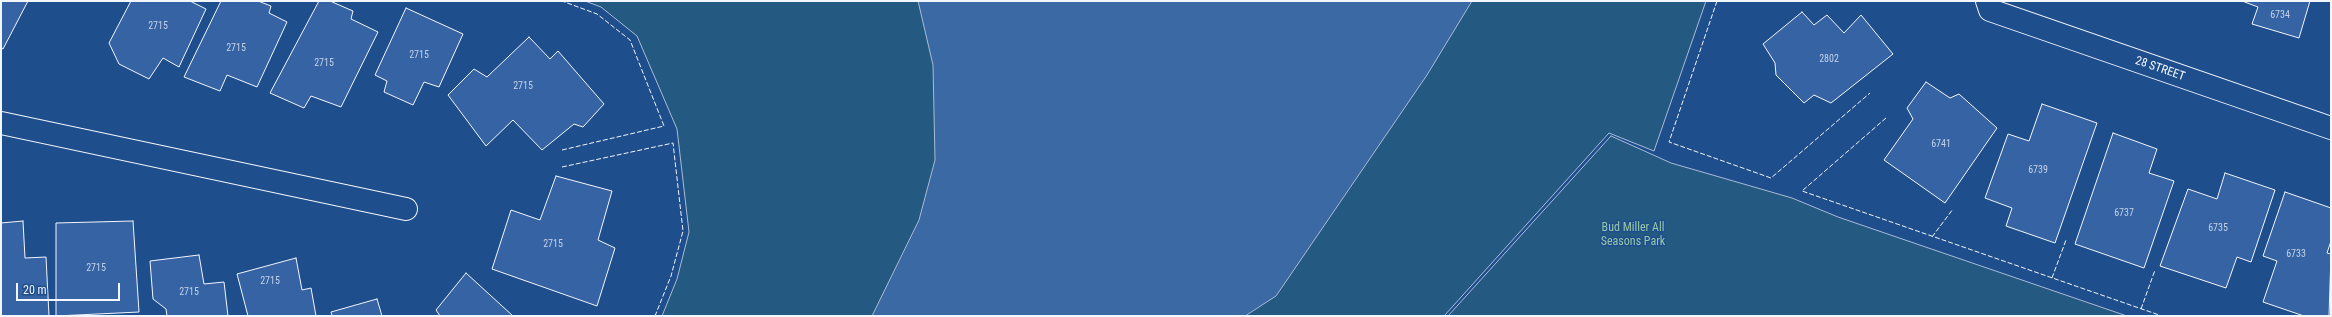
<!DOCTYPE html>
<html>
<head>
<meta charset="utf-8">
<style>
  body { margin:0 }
  #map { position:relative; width:2332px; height:317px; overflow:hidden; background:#1f4e8c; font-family:"Roboto Condensed",sans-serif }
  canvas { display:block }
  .frame { position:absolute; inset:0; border:2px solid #f2f6ff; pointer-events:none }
  .scale { position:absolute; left:16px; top:283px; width:104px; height:18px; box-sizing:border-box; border:2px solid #f2f6ff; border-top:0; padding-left:5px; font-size:12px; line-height:14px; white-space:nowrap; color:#f2f6ff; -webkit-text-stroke:3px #1f4e8c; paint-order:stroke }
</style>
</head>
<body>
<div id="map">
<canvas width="2332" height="317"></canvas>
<div class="frame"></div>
<div class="scale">20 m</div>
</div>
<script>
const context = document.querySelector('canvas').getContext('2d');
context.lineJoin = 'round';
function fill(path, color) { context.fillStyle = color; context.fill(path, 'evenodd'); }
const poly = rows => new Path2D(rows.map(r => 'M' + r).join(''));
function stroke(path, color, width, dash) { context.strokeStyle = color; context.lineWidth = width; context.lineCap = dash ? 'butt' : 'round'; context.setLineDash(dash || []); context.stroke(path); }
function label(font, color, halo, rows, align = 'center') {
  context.font = font + ' "Roboto Condensed",sans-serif'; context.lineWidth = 3; context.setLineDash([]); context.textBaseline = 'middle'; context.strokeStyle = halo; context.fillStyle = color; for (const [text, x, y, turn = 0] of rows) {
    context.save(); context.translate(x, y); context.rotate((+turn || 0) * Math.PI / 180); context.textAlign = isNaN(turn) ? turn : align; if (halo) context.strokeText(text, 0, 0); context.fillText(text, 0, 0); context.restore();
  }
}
const green = poly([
  [585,1,1706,1,1654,151,1609,133,1444,316,662,316,677,279,689,232,677,129,637,36,601,7,585,1],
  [1611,136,1671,163,1792,198,1838,217,2127,316,1448,316,1611,136]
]);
fill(green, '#245a82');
stroke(green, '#a8bbd7', 1);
const water = poly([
  [918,1,1472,1,1427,75,1276,296,1245,316,872,316,919,220,935,160,933,65,918,1]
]);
fill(water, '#3b69a3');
stroke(water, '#a8bbd7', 1);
const building = poly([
  [1,1,28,1,3,49,1,48,1,1],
  [131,1,190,1,206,9,179,67,163,58,149,79,119,64,109,43,131,1],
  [221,1,258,1,271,6,269,13,287,22,257,87,227,75,220,91,184,77,221,1],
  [319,1,330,1,353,11,351,19,378,32,341,107,311,96,304,108,270,93,319,1],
  [2242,1,2310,1,2299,38,2252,24,2258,7,2242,1],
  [406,8,463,34,439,87,424,82,413,105,384,92,387,81,375,75,406,8],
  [1802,12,1814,25,1827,15,1844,33,1861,15,1893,54,1831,103,1814,95,1804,103,1776,75,1775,63,1763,44,1802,12],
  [529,37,550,59,558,51,604,104,583,127,574,124,542,150,513,120,486,146,448,95,474,69,487,77,529,37],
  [1926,82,1950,98,1959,94,1997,128,1945,203,1884,160,1913,119,1907,108,1926,82],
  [2042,104,2097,123,2055,243,2006,226,2012,208,1985,198,2008,134,2029,141,2042,104],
  [2113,133,2157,149,2149,173,2174,181,2144,268,2075,244,2113,133],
  [2225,173,2275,190,2251,262,2237,257,2226,288,2160,266,2188,189,2217,199,2225,173],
  [556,176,612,191,598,240,615,248,597,306,492,269,511,210,540,220,556,176],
  [2285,192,2331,208,2331,241,2327,253,2331,254,2329,316,2304,316,2263,302,2277,261,2263,256,2285,192],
  [23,221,25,258,46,257,49,316,1,316,1,223,23,221],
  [133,221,139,312,56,316,56,223,133,221],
  [199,255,204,284,224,282,228,316,167,316,166,309,153,299,150,261,199,255],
  [296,258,302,290,311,288,316,316,248,316,237,274,296,258],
  [466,273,513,316,440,316,436,310,466,273],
  [377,299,382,316,332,316,331,312,377,299]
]);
fill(building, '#3563a3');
stroke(building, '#f2f6ff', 1);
const street = poly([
  [1987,1,1990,10,2331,128],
  [1,123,406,209]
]);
stroke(street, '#f2f6ff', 24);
stroke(street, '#1f4e8c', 22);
stroke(poly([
  [1717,1,1669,142,1771,178,1870,93],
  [1886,118,1802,191,2162,316],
  [562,150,664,126,630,40,597,14,562,1],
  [562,167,673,143,683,231,671,276,655,316],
  [1932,237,1953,209],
  [2052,278,2066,240],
  [2141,309,2155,270]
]), '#f2f6ff', 1, [5, 2]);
label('10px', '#c3d1e8', null, [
  ["6734",2280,15],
  ["2715",158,26],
  ["2715",236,48],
  ["2715",419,55],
  ["2802",1829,59],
  ["2715",324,63],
  ["2715",523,86],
  ["6741",1941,144],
  ["6739",2038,170],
  ["6737",2124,213],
  ["6735",2218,228],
  ["2715",553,244],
  ["6733",2296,254],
  ["2715",96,268],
  ["2715",270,281],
  ["2715",189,292]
]);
label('12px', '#f2f6ff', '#1f4e8c', [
  ["28 STREET",2160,69,19]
]);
label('12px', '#97c8a6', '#1f4e8c', [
  ["Bud Miller All",1633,228],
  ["Seasons Park",1633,242]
]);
</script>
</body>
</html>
